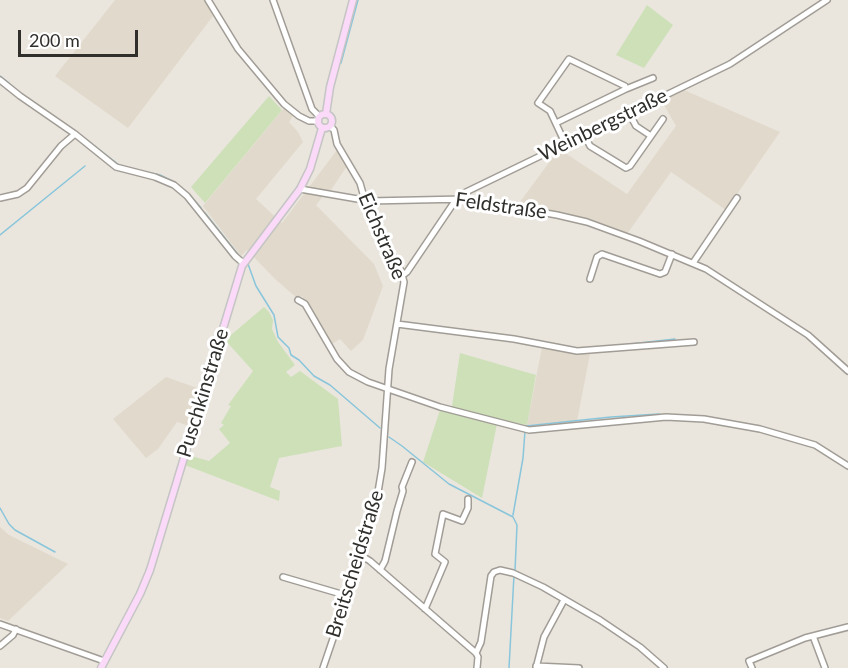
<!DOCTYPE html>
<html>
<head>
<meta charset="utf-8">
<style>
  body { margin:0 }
  #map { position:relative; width:848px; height:668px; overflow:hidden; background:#eae6de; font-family:Lato,sans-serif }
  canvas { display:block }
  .scale { position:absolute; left:18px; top:30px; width:120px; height:27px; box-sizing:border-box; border:3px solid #302f2c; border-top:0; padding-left:8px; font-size:18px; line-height:21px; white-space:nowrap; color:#302f2c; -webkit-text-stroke:4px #fff; paint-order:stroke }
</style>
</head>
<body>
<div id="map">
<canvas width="848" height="668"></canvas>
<div class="scale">200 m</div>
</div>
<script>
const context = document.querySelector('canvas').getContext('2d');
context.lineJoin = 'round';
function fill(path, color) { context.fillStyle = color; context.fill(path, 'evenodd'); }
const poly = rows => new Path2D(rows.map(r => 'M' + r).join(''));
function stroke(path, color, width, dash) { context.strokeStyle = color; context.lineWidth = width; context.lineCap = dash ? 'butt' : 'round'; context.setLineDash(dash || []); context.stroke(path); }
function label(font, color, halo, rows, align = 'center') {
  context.font = font + ' Lato,sans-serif'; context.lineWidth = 6; context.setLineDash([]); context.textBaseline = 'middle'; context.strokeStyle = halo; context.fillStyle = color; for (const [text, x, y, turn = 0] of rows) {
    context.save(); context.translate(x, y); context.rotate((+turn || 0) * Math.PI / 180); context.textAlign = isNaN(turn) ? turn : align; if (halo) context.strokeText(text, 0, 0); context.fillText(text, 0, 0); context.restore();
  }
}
fill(poly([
  [115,0,205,0,213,16,128,128,55,76],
  [684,90,780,132,726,210,671,172,627,234,565,213,517,206,559,149,627,194,676,126,661,100],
  [284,108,293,116,289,122,298,132,303,142,256,199,282,223,337,150,347,166,331,190,328,190,316,205,374,264,383,286,363,340,351,351,340,339,332,344,302,296,297,298,275,279,247,250,241,256,203,206],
  [542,347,590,354,577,421,527,425],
  [166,377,200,389,189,426,177,422,158,449,146,458,113,419],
  [0,527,9,535,68,564,8,621,0,618]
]), '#e1d9cb');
fill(poly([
  [647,5,673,25,644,68,616,55],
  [269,96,282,110,205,203,191,187],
  [264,307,269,312,273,320,272,329,278,342,295,365,286,372,291,377,300,371,338,399,342,446,279,458,270,487,280,491,279,501,185,465,188,455,209,461,230,443,219,429,224,425,221,423,231,406,228,405,253,371,225,340],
  [460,353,536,375,527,425,498,419,482,498,423,462,440,410,452,406]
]), '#cde0b8');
stroke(poly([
  [341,63,358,0],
  [0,76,9,83],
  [78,133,119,165],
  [141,171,160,175,174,182,188,193,201,208],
  [205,213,240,257],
  [0,235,85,166],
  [248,264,256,286,274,315,278,337,289,348,291,355,299,360,314,376,330,385,380,428],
  [613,346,675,339],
  [574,348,584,348],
  [526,426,611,417,659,414],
  [389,437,402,446,449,484,513,517,517,525,515,571],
  [0,508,9,524,15,530,55,552],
  [513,515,523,458,525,431],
  [509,668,514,575]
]), '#89c5db', 1.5);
const minor = poly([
  [208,0,238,49,284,104,299,116,309,121,317,121],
  [273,0,312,109,319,116],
  [0,80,20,96,75,134,116,167,155,177,174,185,187,196,235,256,243,263],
  [626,89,653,78],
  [629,113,636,126,651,136],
  [556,123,626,89,625,86,569,59,538,103,550,111,565,143],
  [584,134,590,146,626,168,630,166,663,119],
  [300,189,369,201,464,199,557,215,587,222,639,241,706,269,808,335,848,371],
  [0,198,18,194,27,188,61,146,75,134],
  [693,263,737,198],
  [403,275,407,272,455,201,466,192,730,64,827,0],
  [590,279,597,257,602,254,660,274,665,272,672,254],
  [298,300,305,304,337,359,349,372,368,382,440,407,529,430,666,417,704,419,760,429,815,445,848,466],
  [397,324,514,339,577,351,694,342],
  [362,556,370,561,476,653],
  [380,570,385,561,397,511,403,491,402,487,412,462],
  [283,577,348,596],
  [425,609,445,562,435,554,443,514,462,521,468,508,468,499],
  [0,624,104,661],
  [813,636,825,668],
  [0,646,13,635,16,629],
  [536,666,579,668],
  [323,668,367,539,375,510,382,468,389,369,404,282,401,271,367,208,360,183,337,144,334,130,330,126],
  [477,668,478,657,476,653,481,642,491,576,494,572,500,570,513,573,543,587,600,620,640,647,664,668],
  [536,668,544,637,564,600],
  [752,668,749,661,805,638,848,627]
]);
const major = poly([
  '318 121a7 7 0 1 1 14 0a7 7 0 1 1-14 0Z',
  [326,114,330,87,353,0],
  [101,668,140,594,150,570,242,266,300,189,310,169,322,128]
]);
stroke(minor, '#a19d96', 8);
stroke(major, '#c5c5c4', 9);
stroke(minor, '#fff', 5);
stroke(major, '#fbdaf9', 6);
label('20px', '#302f2c', '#fff', [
  ["Weinbergstraße",603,125,-26],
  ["Feldstraße",501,206,8],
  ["Eichstraße",382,236,67],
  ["Puschkinstraße",203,393,-73],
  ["Breitscheidstraße",355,564,-73]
]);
</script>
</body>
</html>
